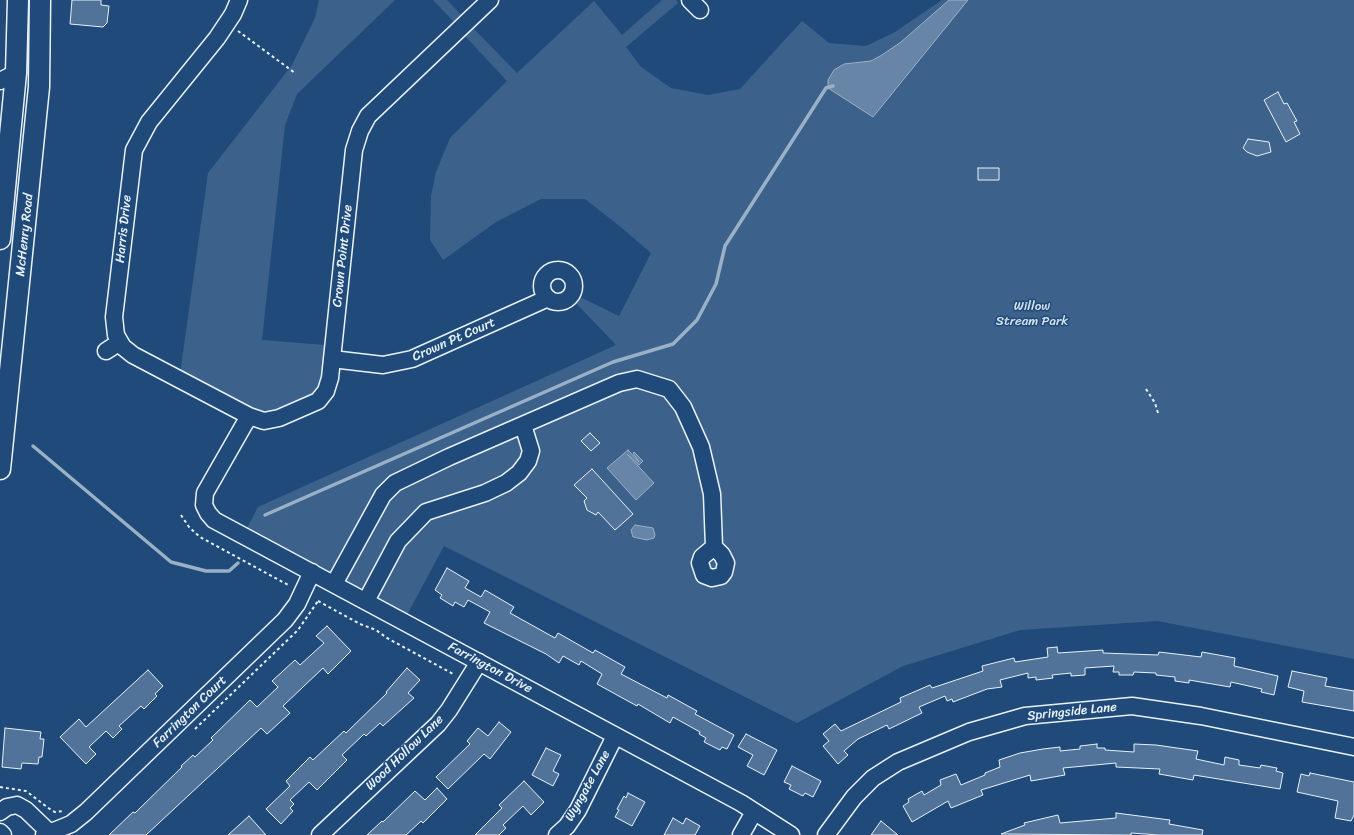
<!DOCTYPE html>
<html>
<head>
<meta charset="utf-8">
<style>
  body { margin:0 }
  canvas { display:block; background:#1f4a7a }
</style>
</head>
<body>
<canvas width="1354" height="835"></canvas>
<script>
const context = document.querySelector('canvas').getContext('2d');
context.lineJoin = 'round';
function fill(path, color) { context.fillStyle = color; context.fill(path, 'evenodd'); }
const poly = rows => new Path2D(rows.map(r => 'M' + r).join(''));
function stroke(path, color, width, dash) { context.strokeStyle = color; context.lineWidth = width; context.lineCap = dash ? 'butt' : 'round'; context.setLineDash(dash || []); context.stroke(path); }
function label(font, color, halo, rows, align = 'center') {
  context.font = font + ' Sriracha,sans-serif'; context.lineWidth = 3; context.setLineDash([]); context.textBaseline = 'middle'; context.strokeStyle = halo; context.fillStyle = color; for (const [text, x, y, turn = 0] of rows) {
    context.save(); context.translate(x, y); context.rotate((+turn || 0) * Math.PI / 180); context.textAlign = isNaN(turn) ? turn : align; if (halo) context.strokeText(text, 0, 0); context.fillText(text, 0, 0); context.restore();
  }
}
fill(poly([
  [319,0,395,0,297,94,285,125,262,340,325,345,322,383,316,396,263,416,180,374,208,173,292,65,315,18],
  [433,0,447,0,464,18,457,25],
  [662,0,676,0,678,3,626,47,641,67,671,88,708,95,740,89,802,21,829,43,866,46,895,32,942,0,1354,0,1354,659,1158,621,1020,630,903,666,797,723,444,546,407,615,247,528,258,507,616,345,575,302,578,296,619,316,651,253,622,228,585,199,541,199,496,222,443,260,430,240,431,196,436,172,450,138,507,81,465,36,474,29,517,73,594,1,622,35]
]), '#3c628c');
const water = poly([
  [949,0,968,0,873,117,828,88,828,80,834,70,844,64,871,61,882,55,901,42,949,0],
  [628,450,639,462,633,453,634,452,643,461,639,465,627,454,654,483,636,500,607,468,628,450],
  [635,525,653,528,655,535,654,538,647,540,633,537,631,530,635,525]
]);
fill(water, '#6685a7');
stroke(water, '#9ab0c7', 1);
stroke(poly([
  [33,446,171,562,206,571,229,571,238,563],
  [265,515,613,362,673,344,697,320,716,284,725,246,826,88,833,86]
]), '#9ab0c7', 3.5);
const building = poly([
  [72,0,101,0,101,5,109,6,107,23,103,27,70,24,72,0],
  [1278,92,1284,104,1287,103,1297,121,1294,122,1300,134,1286,142,1264,100,1278,92],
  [1248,139,1269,142,1271,152,1257,156,1247,152,1243,148,1248,139],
  [978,168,999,168,999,180,978,180,978,168],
  [590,433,600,443,591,451,581,441,590,433],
  [592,469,633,514,615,530,598,512,596,515,587,510,584,501,587,498,574,485,592,469],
  [447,568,469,581,465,588,481,597,485,590,514,607,510,613,555,638,558,633,593,653,595,650,625,667,621,674,667,698,668,695,697,711,695,714,734,735,727,749,722,747,720,750,704,742,706,738,699,734,700,732,673,717,670,723,638,704,637,706,597,684,602,674,581,661,579,665,563,656,559,663,546,654,484,623,490,612,468,600,464,607,455,602,453,606,440,598,442,595,435,590,447,568],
  [327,626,351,651,328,674,323,668,283,706,290,713,267,734,261,728,146,835,109,835,133,812,135,813,182,767,181,766,193,755,195,757,213,740,211,738,250,700,257,707,278,687,272,681,295,660,300,665,324,643,316,636,327,626],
  [1057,647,1058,653,1103,650,1103,653,1158,655,1159,652,1201,657,1202,652,1235,658,1234,666,1278,676,1274,695,1261,692,1262,689,1231,682,1230,687,1189,680,1189,683,1175,681,1175,677,1156,675,1156,673,1134,672,1133,675,1119,675,1119,672,1113,672,1114,666,1085,668,1085,675,1071,676,1071,673,1052,675,1053,678,1036,680,1036,677,1028,678,1028,673,1000,680,1002,687,987,689,953,702,952,699,947,701,945,696,919,707,922,713,889,729,887,725,858,739,844,751,848,755,838,764,823,746,829,741,823,734,835,724,841,731,901,702,900,698,930,685,932,688,983,671,982,666,1014,658,1015,662,1048,657,1047,648,1057,647],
  [407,668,420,680,408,693,414,698,383,726,380,723,366,736,364,734,342,755,347,760,317,790,309,782,290,800,294,804,290,808,293,811,281,824,266,809,290,786,286,781,310,757,313,760,344,731,346,733,387,693,386,692,407,668],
  [148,670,163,686,155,694,157,696,144,709,141,706,119,726,122,729,113,738,106,731,89,747,96,754,86,764,60,737,79,719,86,727,148,670],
  [1292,671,1327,678,1325,686,1354,691,1354,711,1302,702,1304,691,1288,687,1292,671],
  [499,722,511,732,490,759,484,754,448,789,436,777,470,744,467,741,478,728,488,736,499,722],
  [5,728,41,732,40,739,44,739,42,757,39,757,38,764,22,763,21,769,2,767,5,728],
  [746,734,777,750,764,775,747,766,753,755,738,747,746,734],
  [1097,744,1097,748,1105,748,1105,750,1134,752,1134,744,1156,745,1198,751,1196,759,1224,765,1225,757,1239,760,1239,765,1260,768,1261,765,1277,768,1276,771,1283,773,1280,789,1194,775,1193,780,1159,774,1160,769,1116,767,1116,763,1063,768,1065,775,1031,781,1030,775,981,790,983,795,951,808,948,801,912,822,903,806,909,802,908,799,922,791,924,795,941,785,940,780,956,774,961,785,985,775,985,773,1000,767,999,760,1020,753,1043,749,1060,747,1060,751,1080,749,1080,746,1097,744],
  [546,748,561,755,553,771,559,774,553,786,532,775,546,748],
  [792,766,821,781,813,797,805,793,803,796,789,789,791,785,784,782,792,766],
  [1310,773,1354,782,1354,815,1351,821,1335,818,1338,801,1297,792,1301,774,1309,776,1310,773],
  [524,781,544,802,531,815,523,806,503,825,506,828,499,835,475,835,502,808,499,805,524,781],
  [437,788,447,799,423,823,421,821,406,835,367,835,382,821,383,822,415,791,425,800,437,788],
  [628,793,645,802,632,826,615,817,619,810,617,809,624,796,626,798,628,793],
  [1116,813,1170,820,1169,824,1203,830,1202,835,1159,835,1131,833,1131,835,1001,834,1025,825,1024,823,1058,815,1060,823,1116,818,1116,813],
  [249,816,266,835,228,835,249,816],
  [673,818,683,824,686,818,700,826,695,835,664,835,673,818],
  [881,821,898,835,871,835,881,821]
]);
fill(building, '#517399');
stroke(building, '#e8f1f8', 1);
const minor = poly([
  [239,0,233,14,217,38,149,122,134,150,114,317,116,335,123,347,133,355,249,416],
  [490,0,368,116,360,131,354,150,330,378,326,391,318,401,279,418,264,421,249,416,205,493,204,505,208,513,214,520,741,803,791,835],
  [690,0,700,10],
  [0,81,16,73],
  '542 286a16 16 0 1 1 32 0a16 16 0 1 1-32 0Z',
  [106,351,120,342],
  [332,359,383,365,412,359,548,298],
  [334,584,383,495,395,483,449,457,619,383,637,379,669,389,683,407,701,447,712,494,714,547,722,555,726,563,724,572,721,576,712,578,704,575,700,563,702,557,714,547],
  [366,601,398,541,426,512,485,493,506,483,519,473,528,461,531,451,523,425],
  [0,812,7,807,17,805,26,810,50,833],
  [0,832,3,835],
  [44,835,71,824,86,812,285,620,297,604,312,572],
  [320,835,438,724,449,710,479,662],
  [557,835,567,826,578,810,615,736],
  [741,835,754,812],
  [826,835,854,797,873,778,898,762,969,732,1025,716,1132,706,1201,716,1354,747]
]);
const major = poly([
  [0,239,16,73,18,0],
  [0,469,39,87,40,0]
]);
stroke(minor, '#e8f1f8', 19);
stroke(major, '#e8f1f8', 23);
stroke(poly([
  [238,31,295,73],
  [1146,389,1155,403,1158,413],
  [181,515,189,527,200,537,290,586],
  [318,601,360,624,376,630,387,638,455,675],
  [195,729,298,630,318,601],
  [0,787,26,791,51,810,55,812,63,811]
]), '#e8f1f8', 2, [3, 3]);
stroke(minor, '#1f4a7a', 16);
stroke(major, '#1f4a7a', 20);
label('13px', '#e8f1f8', '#1f4a7a', [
  ["Harris Drive",124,229,-84],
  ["McHenry Road",25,235,-84],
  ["Crown Point Drive",343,256,-84],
  ["Crown Pt Court",454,340,-24],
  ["Farrington Drive",490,668,28],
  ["Farrington Court",190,712,-44],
  ["Springside Lane",1072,712,-6],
  ["Wood Hollow Lane",405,753,-44],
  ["Wyngate Lane",588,786,-61]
]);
label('13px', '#d7e3ed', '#1f4a7a', [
  ["Willow",1032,307],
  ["Stream Park",1032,322]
]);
</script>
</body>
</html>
